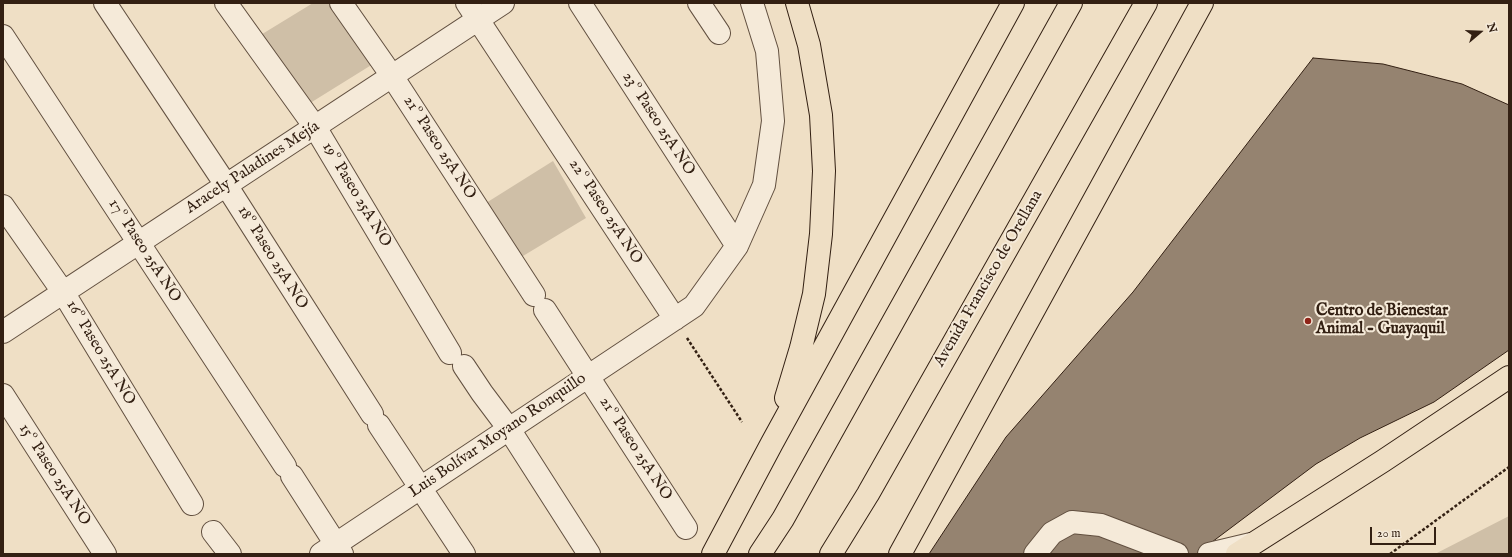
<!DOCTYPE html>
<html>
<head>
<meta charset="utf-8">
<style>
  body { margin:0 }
  #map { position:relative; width:1512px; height:557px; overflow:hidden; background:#efdfc5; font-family:"IM FELL English",serif }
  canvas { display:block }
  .frame { position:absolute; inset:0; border:4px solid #332013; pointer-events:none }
  .north { position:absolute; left:1460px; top:12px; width:40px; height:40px; -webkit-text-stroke:3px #f5ead9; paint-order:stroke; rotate:71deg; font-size:11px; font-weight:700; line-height:16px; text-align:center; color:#332013 }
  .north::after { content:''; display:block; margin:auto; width:14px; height:18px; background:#332013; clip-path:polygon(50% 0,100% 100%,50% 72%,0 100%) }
  .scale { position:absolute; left:1370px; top:527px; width:66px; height:18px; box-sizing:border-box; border:2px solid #332013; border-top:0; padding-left:5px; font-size:12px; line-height:14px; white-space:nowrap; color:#332013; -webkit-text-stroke:3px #f5ead9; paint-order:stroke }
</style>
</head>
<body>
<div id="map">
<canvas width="1512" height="557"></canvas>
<div class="frame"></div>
<div class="north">N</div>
<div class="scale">20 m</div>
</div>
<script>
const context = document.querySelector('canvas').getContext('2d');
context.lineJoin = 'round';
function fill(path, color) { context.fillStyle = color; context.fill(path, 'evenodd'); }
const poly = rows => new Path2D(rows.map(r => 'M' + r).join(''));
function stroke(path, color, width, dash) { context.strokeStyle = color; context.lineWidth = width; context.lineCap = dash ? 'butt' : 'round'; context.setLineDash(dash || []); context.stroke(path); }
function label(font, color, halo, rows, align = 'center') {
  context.font = font + ' "IM FELL English",serif'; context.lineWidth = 4; context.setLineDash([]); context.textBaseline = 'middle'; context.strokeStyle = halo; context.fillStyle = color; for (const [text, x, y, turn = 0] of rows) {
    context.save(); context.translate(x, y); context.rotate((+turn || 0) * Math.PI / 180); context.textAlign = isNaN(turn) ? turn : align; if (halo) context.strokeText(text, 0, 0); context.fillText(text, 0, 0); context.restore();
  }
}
fill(poly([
  [313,3,331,3,373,64,307,105,259,36],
  [553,161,586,218,518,259,486,203],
  [1509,516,1509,554,1435,554]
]), '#cfbfa7');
const building = poly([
  [1313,58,1383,64,1462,84,1509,105,1509,350,1434,402,1360,438,1316,464,1196,554,929,554,1006,437,1133,292,1313,58]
]);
fill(building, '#958370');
stroke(building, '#332013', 1);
const minor = poly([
  [105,3,226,185,372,414],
  [226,3,315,127,450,353],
  [341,3,392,76,534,295],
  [467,3,675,319],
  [580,3,737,246],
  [699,3,719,33],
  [3,36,285,466],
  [3,206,63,292,192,504],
  [545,310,686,528],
  [3,332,503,3],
  [464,366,482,393,509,429,589,554],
  [3,395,105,554],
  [379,425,464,554],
  [292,476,342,554],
  [213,532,230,554],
  [321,554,694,306,737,246,764,185,773,121,767,51,752,3],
  [1035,554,1052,533,1072,522,1101,525,1177,554],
  [1209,554,1251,544]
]);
const major = poly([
  [786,398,801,348,814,294,821,234,824,171,821,115,809,45,797,3],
  [713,554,772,443,1013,3],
  [900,554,1202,3],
  [1237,554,1383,461,1509,377]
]);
const highway = poly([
  [760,554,783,519,1071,3],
  [831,554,868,494,1146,3]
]);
stroke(minor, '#625040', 24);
stroke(major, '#332013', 24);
stroke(highway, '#332013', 24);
stroke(poly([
  [687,338,742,422],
  [1390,554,1509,467]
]), '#332013', 2.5, [3, 2]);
stroke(minor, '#f5ead9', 22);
stroke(major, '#efdfc5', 22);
stroke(highway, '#efdfc5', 22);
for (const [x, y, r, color] of [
  [1308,321,4,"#8f2418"]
]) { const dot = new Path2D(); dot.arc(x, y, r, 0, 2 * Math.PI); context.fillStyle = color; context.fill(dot); stroke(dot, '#f5ead9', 1.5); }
label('16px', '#332013', '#f5ead9', [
  ["23º Paseo 25A NO",658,124,57],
  ["21º Paseo 25A NO",439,148,57],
  ["Aracely Paladines Mejía",253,168,-33],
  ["19º Paseo 25A NO",356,195,59],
  ["22º Paseo 25A NO",605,212,57],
  ["17º Paseo 25A NO",144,251,57],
  ["18º Paseo 25A NO",272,258,58],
  ["Avenida Francisco de Orellana",989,279,-60],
  ["16º Paseo 25A NO",100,353,59],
  ["Luis Bolívar Moyano Ronquillo",498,436,-34],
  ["21º Paseo 25A NO",635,449,57],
  ["15º Paseo 25A NO",54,475,57]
]);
label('bold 16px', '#332013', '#f5ead9', [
  ["Centro de Bienestar",1316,312],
  ["Animal - Guayaquil",1316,330]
], 'left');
</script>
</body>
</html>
